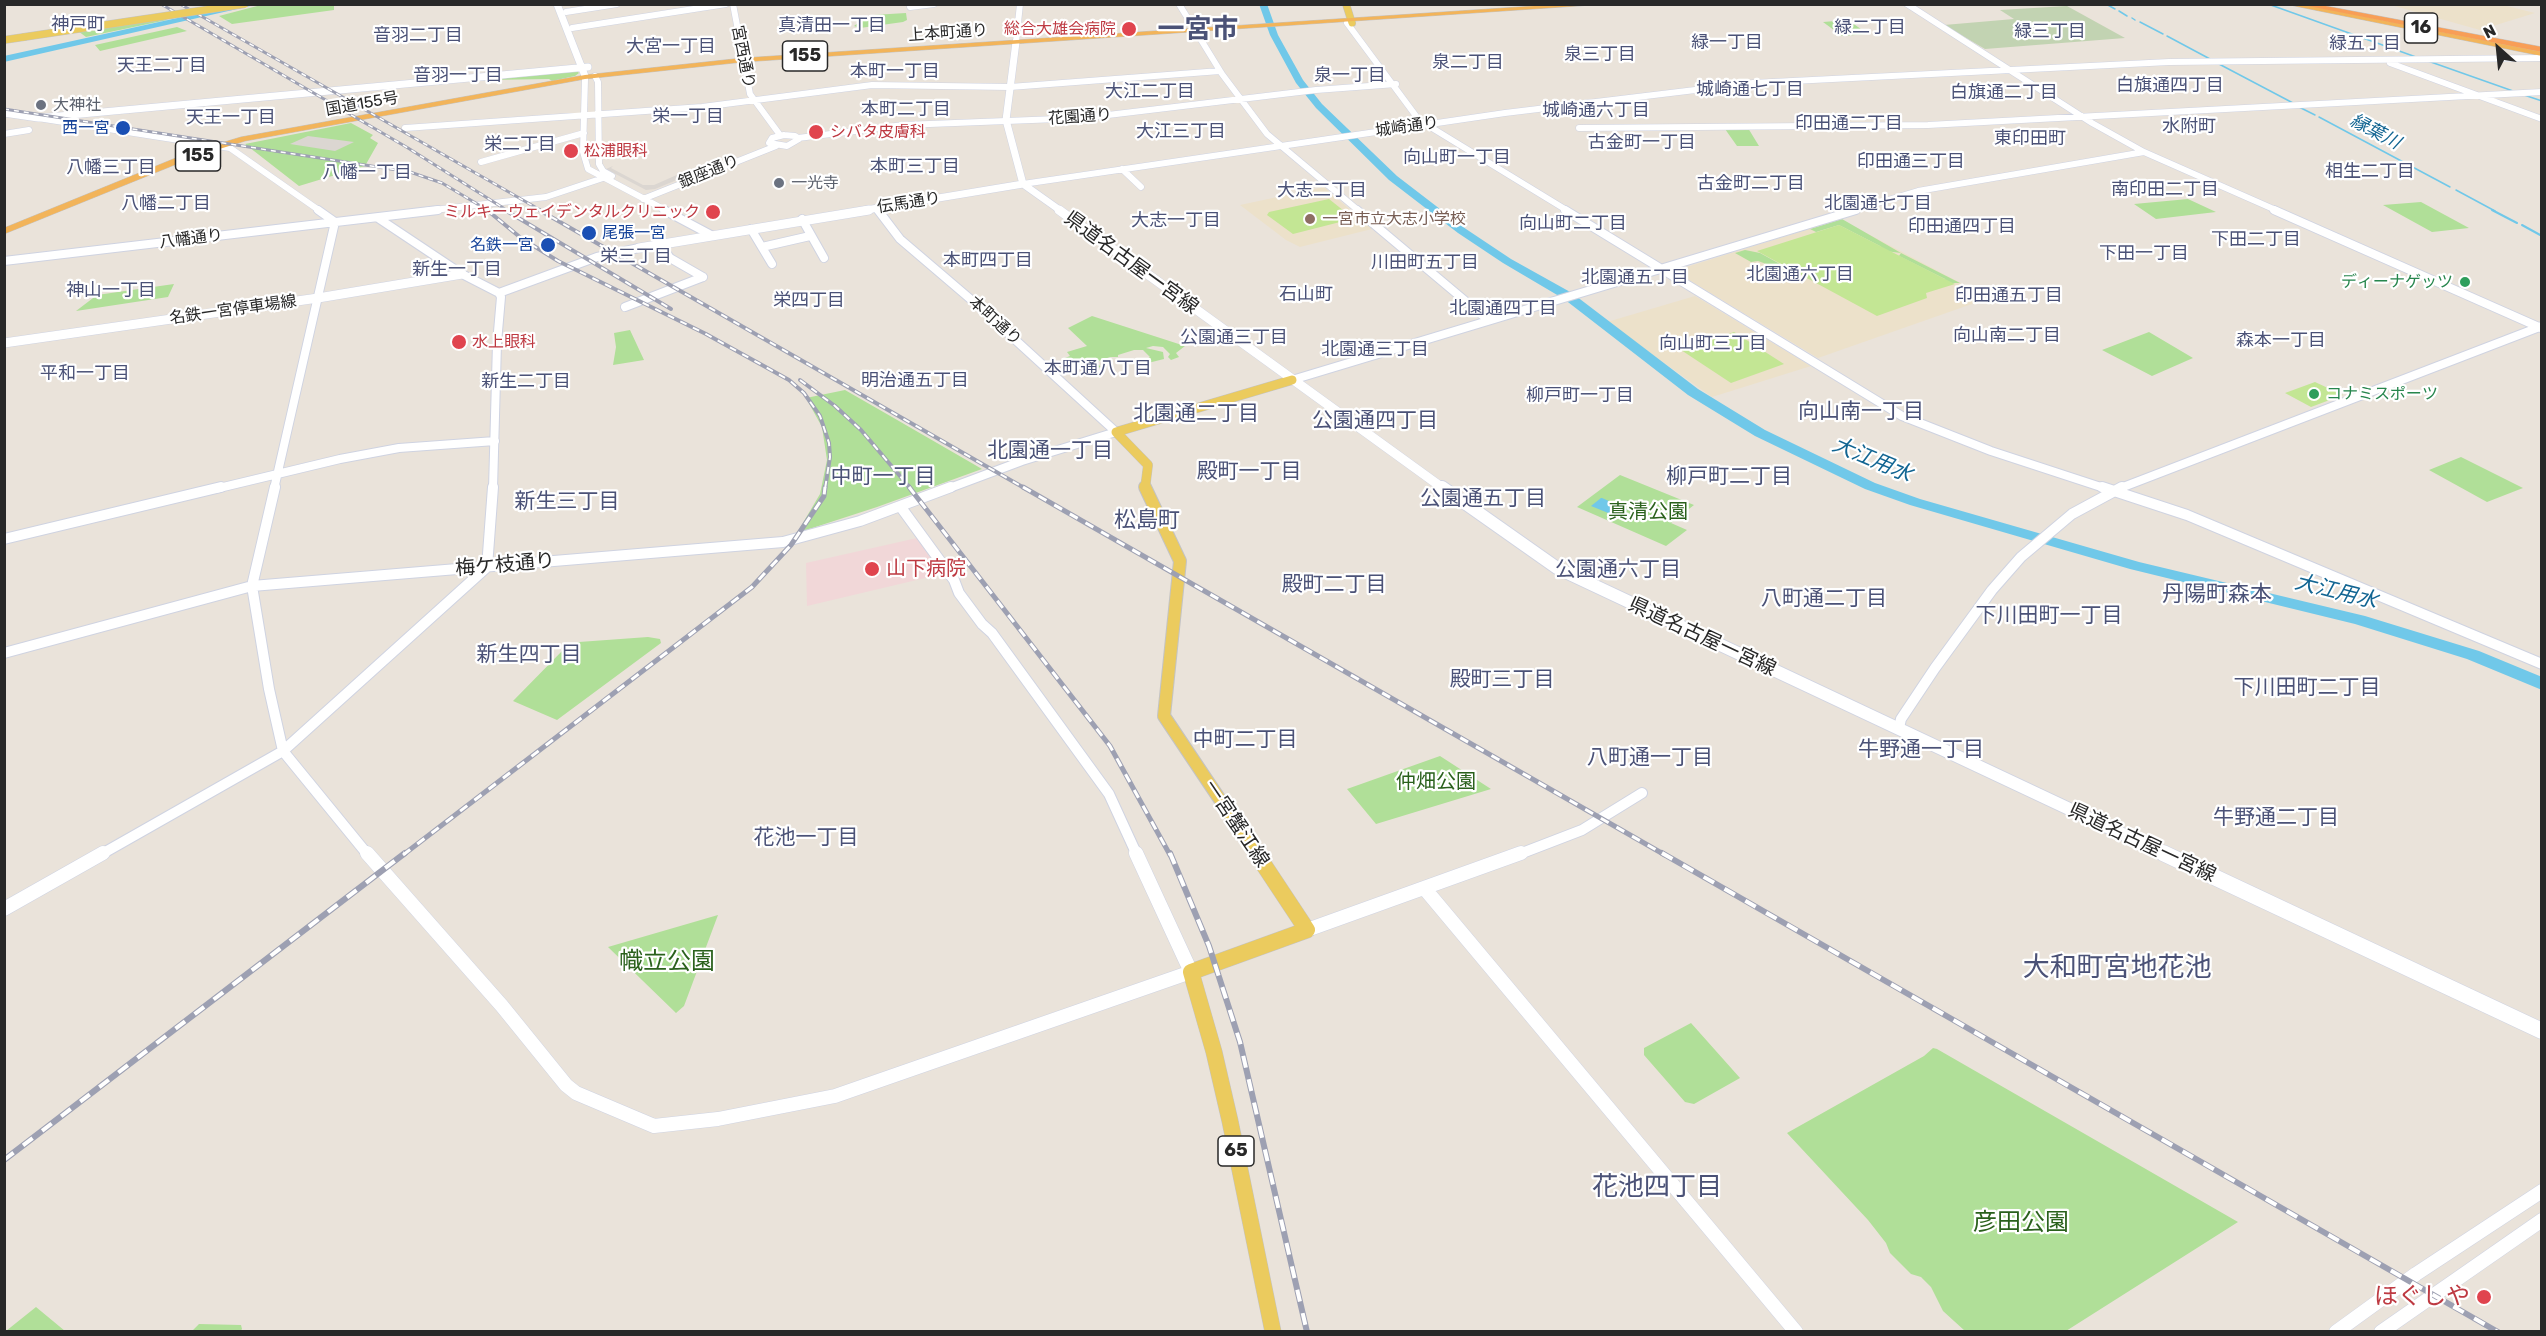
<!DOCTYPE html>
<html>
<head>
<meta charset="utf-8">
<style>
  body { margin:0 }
  #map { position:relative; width:2546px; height:1336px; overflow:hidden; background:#eae3da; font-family:Rubik,sans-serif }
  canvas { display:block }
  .frame { position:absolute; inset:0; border:6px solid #282828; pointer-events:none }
  .north { position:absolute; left:2468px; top:18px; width:60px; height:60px; -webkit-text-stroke:4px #fff; paint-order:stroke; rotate:333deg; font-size:16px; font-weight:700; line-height:24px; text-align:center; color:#282828 }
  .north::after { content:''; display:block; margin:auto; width:21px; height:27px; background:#282828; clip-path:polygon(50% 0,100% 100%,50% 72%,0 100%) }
</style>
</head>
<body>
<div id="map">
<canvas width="2546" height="1336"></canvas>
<div class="frame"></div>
<div class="north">N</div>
</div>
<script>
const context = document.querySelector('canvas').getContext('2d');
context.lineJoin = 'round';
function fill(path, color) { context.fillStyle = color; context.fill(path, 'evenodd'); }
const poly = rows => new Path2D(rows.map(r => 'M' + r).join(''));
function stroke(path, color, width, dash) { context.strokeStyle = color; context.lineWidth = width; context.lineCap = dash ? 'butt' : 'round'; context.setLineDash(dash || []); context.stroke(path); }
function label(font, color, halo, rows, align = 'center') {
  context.font = font + ' Rubik,"Noto Sans JP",sans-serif'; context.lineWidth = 4.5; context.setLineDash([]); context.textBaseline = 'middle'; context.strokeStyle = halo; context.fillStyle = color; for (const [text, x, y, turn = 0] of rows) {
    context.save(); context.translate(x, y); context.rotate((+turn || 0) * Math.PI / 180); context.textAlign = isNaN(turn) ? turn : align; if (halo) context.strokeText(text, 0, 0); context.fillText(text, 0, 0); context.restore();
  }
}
fill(poly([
  [2391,5,2503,5,2535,13,2480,30],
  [1324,187,1372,229,1300,247,1286,240,1240,205],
  [1840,219,1989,298,1818,358,1674,271],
  [1695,296,1811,366,1712,397,1607,322]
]), '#ece1ca');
fill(poly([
  [917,538,942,574,807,606,806,563]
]), '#f1d7d8');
fill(poly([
  [261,5,261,4,334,5,334,10,232,24,219,16],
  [906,13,907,20,903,22,860,28,854,26,862,20,875,18,873,15],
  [164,18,167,20,86,37,78,31],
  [1848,20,1868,34,1842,36,1823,22],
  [177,27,187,31,100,51,95,45],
  [577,71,579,73,575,76,552,81,549,79,487,80],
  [351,123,373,135,370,138,378,143,365,166,299,186,245,144],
  [1748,128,1759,146,1737,146,1725,129],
  [2188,199,2216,212,2156,219,2134,204],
  [2421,202,2469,228,2432,232,2383,205],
  [1842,219,1901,253,1960,283,1945,283,1945,279,1899,256,1901,253,1885,251,1880,246,1839,225,1816,232,1810,229],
  [1745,250,1760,253,1791,270,1786,271,1758,261,1751,262,1735,253],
  [174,284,168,297,76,311,97,295],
  [1092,316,1185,346,1176,353,1179,357,1171,360,1168,357,1170,354,1163,347,1153,346,1146,348,1163,352,1164,359,1148,363,1145,360,1150,357,1143,350,1134,350,1118,355,1118,357,1110,357,1096,362,1101,367,1097,368,1090,363,1073,367,1065,358,1070,356,1067,352,1087,346,1068,328],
  [630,330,644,360,613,365,616,347,614,333],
  [2149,332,2193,358,2152,376,2102,350],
  [845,390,892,417,982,469,877,507,797,533,820,494,827,460,822,427,806,398],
  [2461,457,2523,488,2487,502,2429,470],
  [1620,475,1694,505,1671,523,1687,530,1666,546,1577,507],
  [648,637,660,639,661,643,557,720,513,701,564,649,579,642],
  [1440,756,1491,789,1376,824,1347,789],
  [718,915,684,1006,676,1013,608,947],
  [1691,1023,1740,1078,1694,1104,1685,1102,1644,1055,1644,1048],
  [1933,1048,1937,1049,2238,1222,2066,1331,1965,1331,1943,1311,1931,1287,1921,1277,1911,1274,1890,1253,1886,1243,1868,1220,1787,1133,1924,1056],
  [36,1307,65,1331,6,1331],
  [199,1324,241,1325,242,1329,240,1332,192,1331]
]), '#b0df98');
fill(poly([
  [2067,6,2125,38,1985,49,1944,25,2014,19,2000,10]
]), '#c2d3b2');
fill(poly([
  [1329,199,1349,215,1344,221,1293,234,1267,215,1269,212],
  [1839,225,1941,277,1955,284,1926,293,1927,298,1877,316,1757,251],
  [1734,332,1784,364,1731,383,1681,350],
  [2315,382,2343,395,2311,407,2285,393]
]), '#c3e694');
fill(poly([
  [308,136,354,142,335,151,290,144],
  [613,166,611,168,643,185,654,185,679,174,684,177,655,189,646,190,606,169]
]), '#dbd6d1');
fill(poly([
  [1601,498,1602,498,1627,509,1618,517,1591,506]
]), '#70c8e9');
stroke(poly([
  [2106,4,2115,9],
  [2268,4,2416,57],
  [2119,11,2127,16],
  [2132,18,2135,20],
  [2140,22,2163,34],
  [2167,36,2210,59],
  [2428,61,2513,91],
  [2219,64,2293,103],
  [2524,95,2542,101],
  [2299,107,2315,115],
  [2319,117,2450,187],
  [2456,190,2495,211]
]), '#70c8e9', 1.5);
stroke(poly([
  [2492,210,2517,223],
  [2522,225,2542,236]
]), '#70c8e9', 2);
fill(poly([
  [241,4,259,4,4,62,4,56,241,4],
  [1259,4,1267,4,1278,35,1303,80,1322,104,1397,176,1466,229,1511,259,1572,293,1698,389,1765,430,1875,483,1920,499,2139,562,2365,616,2479,651,2542,677,2542,690,2467,659,2355,624,2130,569,1910,505,1865,489,1755,436,1688,395,1564,299,1503,263,1458,233,1389,180,1316,108,1296,83,1270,35,1259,4]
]), '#70c8e9');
const tertiaryFar3 = poly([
  [733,4,750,94,780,135],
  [1179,4,1222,74,1267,134,1359,211],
  [1907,4,2092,123,2144,152,2278,211],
  [910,7,934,4],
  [566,12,617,4],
  [1347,23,1419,120,1568,211],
  [572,28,726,4],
  [1016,42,1020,4],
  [2390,63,2542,119],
  [595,76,598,82,599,164,603,171,612,176],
  [585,79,583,152,588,169,667,211],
  [38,118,230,148,320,211],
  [405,128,702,107,872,85,1010,87,1220,71],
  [1579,128,1928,125,2542,92],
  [4,134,29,130],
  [784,135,795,136,799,139,787,146,769,143,772,138,784,135],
  [798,138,904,125,1083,118,1316,90,1396,84],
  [481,162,584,133],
  [1122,169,1141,187],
  [1023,184,1505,113,1753,83,2169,62,2542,58],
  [643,199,776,146],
  [877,208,879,211],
  [425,211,546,197,603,178],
  [1851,211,1918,191,2144,152]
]);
const tertiaryFar2 = poly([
  [664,210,711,235],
  [878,210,900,239,975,303,1116,432,1022,461,947,489],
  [1357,210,1488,320],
  [1565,210,1902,416,1991,451,2107,489],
  [2274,210,2541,328],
  [378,218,462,274,499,293,501,297,497,343,493,489],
  [802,219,824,258],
  [751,229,772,264],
  [660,244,670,258,703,277],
  [762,247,810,236],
  [4,261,438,210],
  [499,293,597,257,639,248],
  [625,307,703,277],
  [1292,380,1856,210],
  [215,489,340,459,399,448,495,441],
  [274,489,335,222,318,210],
  [2118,489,2542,326]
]);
const tertiaryFar1 = poly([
  [275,487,252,586,269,689,283,751,368,855],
  [2102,487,2187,515,2542,664],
  [900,506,954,580,959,593,982,624,992,633,1109,794,1137,855],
  [4,539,221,487],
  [4,653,252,586,783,542,860,521,951,487],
  [1899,728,1901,719,1935,668,1992,590,2021,557,2072,514,2122,487],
  [100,855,283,751,487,567,493,487],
  [1517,855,1582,830,1642,793]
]);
const tertiary = poly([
  [367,853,502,1006,566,1085,576,1093,654,1126,718,1119,835,1096,1191,972,1136,853],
  [1425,889,1796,1332],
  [4,909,103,853],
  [1307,930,1521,853],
  [2336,1332,2416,1274,2542,1191],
  [2381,1332,2542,1220]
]);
const secondaryFar3 = poly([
  [557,4,585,76],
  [1016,42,1006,120,1023,184,1061,211],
  [4,113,38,118,588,67],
  [860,211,1023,184]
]);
const secondaryFar2 = poly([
  [1059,210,1444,489],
  [639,248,869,210],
  [4,343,318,298,462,274]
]);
const secondaryFar1 = poly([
  [1442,487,1557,568,2167,855]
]);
const secondary = poly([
  [2163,853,2542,1031]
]);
const primaryFar3 = poly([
  [1346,4,1352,23],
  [4,40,24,37]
]);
const primaryFar2 = poly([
  [1145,489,1148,465,1116,432,1292,380]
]);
const primaryFar1 = poly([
  [1145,487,1180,561,1164,716,1257,855]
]);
const primary = poly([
  [1256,853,1307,930,1191,972,1214,1052,1230,1121,1273,1332]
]);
const trunk = poly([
  [1565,4,1607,4,743,62,585,79,245,141,194,157,4,234,4,228,188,153,241,137,585,75,743,58,1565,4],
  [2285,4,2301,4,2542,52,2542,56,2285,4]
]);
const motorway = poly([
  [2298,4,2315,4,2542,47,2542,52,2298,4]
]);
stroke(tertiaryFar3, '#cfd3e1', 7);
stroke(tertiaryFar2, '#cfd3e1', 10);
stroke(tertiaryFar1, '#cfd3e1', 12);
stroke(tertiary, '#cfd3e1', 15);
stroke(secondaryFar3, '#cfd3e1', 8);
stroke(secondaryFar2, '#cfd3e1', 10);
stroke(secondaryFar1, '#cfd3e1', 14);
stroke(secondary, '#cfd3e1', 17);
stroke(primaryFar3, '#c3c3c3', 8);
stroke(primaryFar2, '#c3c3c3', 10);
stroke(primaryFar1, '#c3c3c3', 14);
stroke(primary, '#c3c3c3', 17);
stroke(trunk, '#c3c3c3', 1);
stroke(motorway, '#c3c3c3', 1);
stroke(tertiaryFar3, '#fff', 6);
stroke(tertiaryFar2, '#fff', 8);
stroke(tertiaryFar1, '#fff', 10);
stroke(tertiary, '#fff', 14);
stroke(secondaryFar3, '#fff', 7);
stroke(secondaryFar2, '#fff', 9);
stroke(secondaryFar1, '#fff', 12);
stroke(secondary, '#fff', 16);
stroke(primaryFar3, '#ebcb5e', 7);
stroke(primaryFar2, '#ebcb5e', 9);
stroke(primaryFar1, '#ebcb5e', 12);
stroke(primary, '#ebcb5e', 16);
fill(trunk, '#f2b45a');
fill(motorway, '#f89e57');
const railFar3 = poly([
  [161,4,408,148,508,211],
  [180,4,542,211],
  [4,109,410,172,442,183,489,211]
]);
const railFar2 = poly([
  [487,210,521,238,558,261,706,334,789,380,804,393,820,416,829,443,830,457,825,489],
  [505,210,671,309],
  [539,210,1026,489],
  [800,380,835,406,861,430,911,489]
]);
const railFar1 = poly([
  [909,487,1110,746,1170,855],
  [1023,487,1665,855],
  [403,855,752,587,791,545,824,496,825,487]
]);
const rail = poly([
  [1170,853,1209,946,1240,1042,1307,1332],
  [1662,853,2498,1332],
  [4,1160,405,853]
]);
stroke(railFar3, '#9da0b2', 3);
stroke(railFar2, '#9da0b2', 4);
stroke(railFar1, '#9da0b2', 5);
stroke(rail, '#9da0b2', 6);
stroke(railFar3, '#fff', 1.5, [5]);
stroke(railFar2, '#fff', 2, [7]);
stroke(railFar1, '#fff', 3, [9]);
stroke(rail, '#fff', 4, [12]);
const primaryBridge = poly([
  [24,37,245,4]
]);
stroke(primaryBridge, '#c3c3c3', 8, []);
stroke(primaryBridge, '#ebcb5e', 7);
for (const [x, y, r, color] of [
  [1129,29,8,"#e0444e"],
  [41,105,6,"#6b7280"],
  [123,128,8,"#1a4fb4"],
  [816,132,8,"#e0444e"],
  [571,151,8,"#e0444e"],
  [779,183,6,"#6b7280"],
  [713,212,8,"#e0444e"],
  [1310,219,6,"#8d6e63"],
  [589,233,8,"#1a4fb4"],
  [548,245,8,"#1a4fb4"],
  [2465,282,6,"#2e9e5b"],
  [459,342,8,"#e0444e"],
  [2314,394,6,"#2e9e5b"],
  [872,569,8,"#e0444e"],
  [2484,1297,8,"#e0444e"]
]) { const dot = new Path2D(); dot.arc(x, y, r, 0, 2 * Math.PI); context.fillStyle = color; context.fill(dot); stroke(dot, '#fff', 2); }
label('16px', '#be3a42', '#fff', [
  ["総合大雄会病院",1116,29,"right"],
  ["シバタ皮膚科",830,132],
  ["松浦眼科",584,151],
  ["ミルキーウェイデンタルクリニック",700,212,"right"],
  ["水上眼科",472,342]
], 'left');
label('16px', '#282828', '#fff', [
  ["上本町通り",948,33,-4],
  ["宮西通り",743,57,79],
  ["国道155号",362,104,-10],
  ["花園通り",1080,117,-4],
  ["城崎通り",1407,127,-8],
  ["銀座通り",709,172,-22],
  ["伝馬通り",909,203,-9],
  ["八幡通り",191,239,-7],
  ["名鉄一宮停車場線",233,310,-8],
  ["本町通り",995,321,42]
]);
label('16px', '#5b616d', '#fff', [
  ["大神社",53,105],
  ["一光寺",791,183]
], 'left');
label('16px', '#164399', '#fff', [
  ["西一宮",110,128],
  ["尾張一宮",602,233,"left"],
  ["名鉄一宮",534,245]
], 'right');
label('16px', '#785e54', '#fff', [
  ["一宮市立大志小学校",1322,219]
], 'left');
label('16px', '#27864d', '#fff', [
  ["ディーナゲッツ",2453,282],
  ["コナミスポーツ",2326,394,"left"]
], 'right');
label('18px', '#4b5277', '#fff', [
  ["神戸町",78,25],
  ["水附町",2189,127],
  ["東印田町",2030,139],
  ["石山町",1306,295]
]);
label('18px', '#4b5277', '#fff', [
  ["真清田一丁目",832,26],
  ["緑二丁目",1870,28],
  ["緑三丁目",2050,32],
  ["音羽二丁目",418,36],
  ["緑一丁目",1727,43],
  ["緑五丁目",2365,44],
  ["大宮一丁目",671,47],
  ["泉三丁目",1600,55],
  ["泉二丁目",1468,63],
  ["天王二丁目",162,66],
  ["本町一丁目",895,72],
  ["音羽一丁目",458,76],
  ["泉一丁目",1350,76],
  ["白旗通四丁目",2170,86],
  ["城崎通七丁目",1750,90],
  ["大江二丁目",1150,92],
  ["白旗通二丁目",2004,93],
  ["本町二丁目",906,110],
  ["城崎通六丁目",1596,111],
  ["栄一丁目",688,117],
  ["天王一丁目",231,118],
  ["印田通二丁目",1849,124],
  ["大江三丁目",1181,132],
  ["古金町一丁目",1642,143],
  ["栄二丁目",520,145],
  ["向山町一丁目",1457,158],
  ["印田通三丁目",1911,162],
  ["本町三丁目",915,167],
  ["八幡三丁目",111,168],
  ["相生二丁目",2370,172],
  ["八幡一丁目",367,173],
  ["古金町二丁目",1751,184],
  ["南印田二丁目",2165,190],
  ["大志二丁目",1322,191],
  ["八幡二丁目",166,204],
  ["北園通七丁目",1878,204],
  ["大志一丁目",1176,221],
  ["向山町二丁目",1573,224],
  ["印田通四丁目",1962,227],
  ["下田二丁目",2256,240],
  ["下田一丁目",2144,254],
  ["栄三丁目",636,257],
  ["本町四丁目",988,261],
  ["川田町五丁目",1425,263],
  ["新生一丁目",457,270],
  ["北園通六丁目",1800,275],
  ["北園通五丁目",1635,278],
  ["神山一丁目",111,291],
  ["印田通五丁目",2009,296],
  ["栄四丁目",809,301],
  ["北園通四丁目",1503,309],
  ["向山南二丁目",2007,336],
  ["公園通三丁目",1234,338],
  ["森本一丁目",2281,341],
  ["向山町三丁目",1713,344],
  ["北園通三丁目",1375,350],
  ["本町通八丁目",1098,369],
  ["平和一丁目",85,374],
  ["明治通五丁目",915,381],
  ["新生二丁目",526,382],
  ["柳戸町一丁目",1580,396]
]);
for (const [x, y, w] of [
  [2421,28,33],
  [805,56,45],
  [198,156,45],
  [1236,1151,36]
]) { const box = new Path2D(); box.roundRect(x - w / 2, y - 15, w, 30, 4.5); context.fillStyle = '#fff'; context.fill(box); stroke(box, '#282828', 1.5); }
label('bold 18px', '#282828', null, [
  ["16",2421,28],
  ["155",805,56],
  ["155",198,156],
  ["65",1236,1151]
]);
label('italic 18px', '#126592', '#fff', [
  ["縁葉川",2375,132,28]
]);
label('20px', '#282828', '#fff', [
  ["県道名古屋一宮線",1131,263,36],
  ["梅ケ枝通り",505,565,-5],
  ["県道名古屋一宮線",1702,637,25],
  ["一宮蟹江線",1236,824,56],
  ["県道名古屋一宮線",2142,843,25]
]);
label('20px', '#2a611c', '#fff', [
  ["真清公園",1648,512],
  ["仲畑公園",1436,782]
]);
label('20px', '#be3a42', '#fff', [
  ["山下病院",886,569]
], 'left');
label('21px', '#4b5277', '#fff', [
  ["向山南一丁目",1861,412],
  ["北園通二丁目",1196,414],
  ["公園通四丁目",1375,421],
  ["北園通一丁目",1050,451],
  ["殿町一丁目",1249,472],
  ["中町一丁目",883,477],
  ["柳戸町二丁目",1729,477],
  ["公園通五丁目",1483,499],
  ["新生三丁目",567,502],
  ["公園通六丁目",1618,570],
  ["殿町二丁目",1334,585],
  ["八町通二丁目",1824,599],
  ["下川田町一丁目",2049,616],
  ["新生四丁目",529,655],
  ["殿町三丁目",1502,680],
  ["下川田町二丁目",2307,688],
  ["中町二丁目",1245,740],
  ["牛野通一丁目",1921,750],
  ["八町通一丁目",1650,758],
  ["牛野通二丁目",2276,818],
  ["花池一丁目",806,838]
]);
label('italic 21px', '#126592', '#fff', [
  ["大江用水",1872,460,23],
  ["大江用水",2336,592,14]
]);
label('22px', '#4b5277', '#fff', [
  ["松島町",1147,521],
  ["丹陽町森本",2217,595]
]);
label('24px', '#2a611c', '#fff', [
  ["幟立公園",667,962],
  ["彦田公園",2021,1223]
]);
label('24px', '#be3a42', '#fff', [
  ["ほぐしや",2470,1297]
], 'right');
label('26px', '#4b5277', '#fff', [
  ["花池四丁目",1657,1187]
]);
label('bold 27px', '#4b5277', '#fff', [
  ["一宮市",1198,30]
]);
label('27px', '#4b5277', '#fff', [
  ["大和町宮地花池",2117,968]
]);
</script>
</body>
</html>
